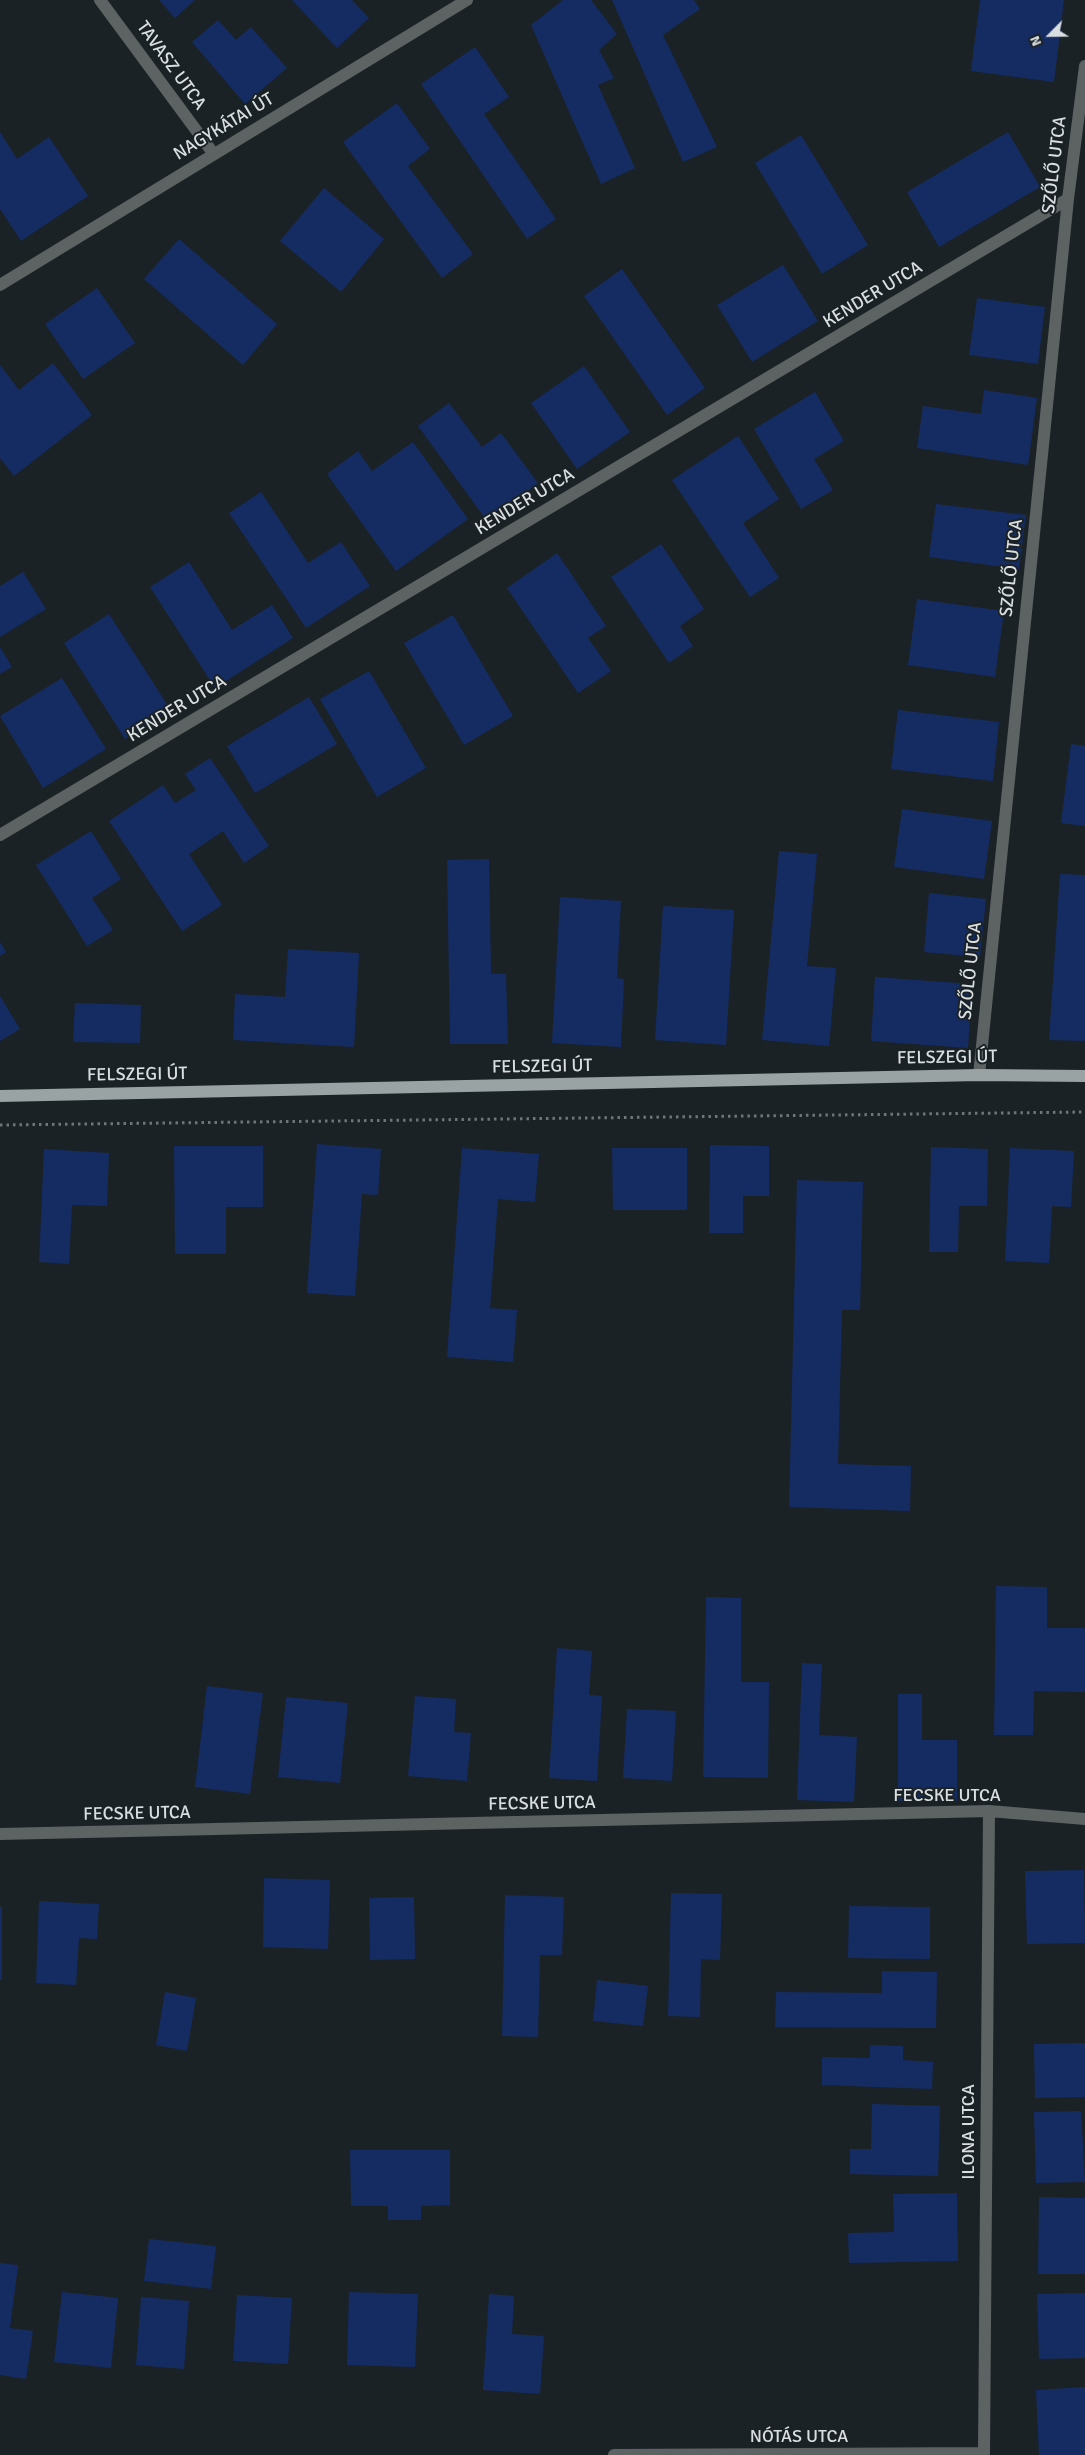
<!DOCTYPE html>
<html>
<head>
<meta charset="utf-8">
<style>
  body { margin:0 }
  #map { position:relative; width:1085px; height:2455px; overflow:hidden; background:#1b2226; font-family:Signika,sans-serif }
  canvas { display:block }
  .north { position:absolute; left:1025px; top:10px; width:50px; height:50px; -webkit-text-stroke:4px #1b2226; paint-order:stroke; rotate:247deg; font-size:14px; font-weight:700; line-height:20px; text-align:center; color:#d9dee1 }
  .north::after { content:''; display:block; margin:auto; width:18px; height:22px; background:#d9dee1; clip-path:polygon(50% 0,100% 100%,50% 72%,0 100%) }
</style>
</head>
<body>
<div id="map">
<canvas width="1085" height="2455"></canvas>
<div class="north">N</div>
</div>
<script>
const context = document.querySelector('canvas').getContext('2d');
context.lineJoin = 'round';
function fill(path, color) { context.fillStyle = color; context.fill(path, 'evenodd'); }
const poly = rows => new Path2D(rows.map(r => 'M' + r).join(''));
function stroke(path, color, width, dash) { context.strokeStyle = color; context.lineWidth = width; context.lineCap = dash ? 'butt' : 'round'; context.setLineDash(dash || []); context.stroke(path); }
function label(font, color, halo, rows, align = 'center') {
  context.font = font + ' Signika,sans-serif'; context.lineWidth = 4; context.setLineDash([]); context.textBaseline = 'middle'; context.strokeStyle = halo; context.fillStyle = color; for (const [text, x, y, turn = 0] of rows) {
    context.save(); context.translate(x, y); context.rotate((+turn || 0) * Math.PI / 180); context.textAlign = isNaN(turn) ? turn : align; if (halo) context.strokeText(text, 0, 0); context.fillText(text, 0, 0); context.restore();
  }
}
fill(poly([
  [159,0,195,0,175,18],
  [292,0,352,0,369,18,337,48],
  [563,0,591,0,617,34,599,50,614,78,598,85,635,168,601,184,531,25],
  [612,0,694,0,700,9,663,35,717,147,683,162],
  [980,0,1064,0,1054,82,971,71],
  [218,20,236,40,251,27,287,68,245,104,192,42],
  [475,47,509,97,484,114,556,219,527,239,421,84],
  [397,103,430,149,408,166,473,254,442,278,343,142],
  [0,132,17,159,49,137,88,196,21,241,0,209],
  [1008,132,1040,187,939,247,907,192],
  [801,135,868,245,822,274,755,163],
  [324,188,384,239,341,292,280,241],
  [179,239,277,324,243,365,144,279],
  [783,265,818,321,752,362,717,305],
  [622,269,705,388,667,415,584,296],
  [97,288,135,343,83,379,45,324],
  [977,298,1045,307,1038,364,969,355],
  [53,363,92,415,14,476,0,458,0,365,19,390],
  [584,366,630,432,577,469,531,403],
  [984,390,1037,398,1028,465,917,448,923,406,981,414],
  [815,392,844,441,814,459,833,490,801,509,754,429],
  [449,403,482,447,501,433,538,483,487,521,418,426],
  [738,436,779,499,743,523,779,578,750,597,672,480],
  [413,442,468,519,396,571,327,474,358,451,372,471],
  [261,492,308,563,341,542,370,586,306,628,229,513],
  [936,504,1026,515,1019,569,929,557],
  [661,544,704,609,680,626,693,646,669,663,611,577],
  [557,553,606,626,588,638,611,671,578,693,507,588],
  [189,562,232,630,272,605,293,638,215,688,150,587],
  [23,572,46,609,0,637,0,586],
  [917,599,1004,611,995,677,908,665],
  [109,614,170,709,125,739,64,643],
  [453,615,513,716,464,745,404,643],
  [0,647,12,667,0,674],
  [369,671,426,768,377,797,320,699],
  [62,678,106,749,43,788,0,716],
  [309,697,337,744,255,793,227,746],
  [898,710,999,722,993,781,891,769],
  [1071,744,1085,746,1085,826,1061,823],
  [210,758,269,846,244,863,223,831,189,854,222,905,182,931,109,821,163,785,175,803,196,790,185,774],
  [902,809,992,821,984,879,894,867],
  [91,831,121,879,92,898,113,930,87,946,36,865],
  [779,851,817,854,807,966,836,968,829,1046,762,1040],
  [489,859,491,974,506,974,508,1044,450,1044,447,860],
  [1060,874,1085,875,1085,1041,1049,1040],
  [929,893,986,899,980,957,924,952],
  [560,897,621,901,617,978,624,979,621,1047,552,1043],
  [663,906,734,910,726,1045,655,1040],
  [0,942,6,952,0,956],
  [288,949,359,953,354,1047,233,1040,235,994,285,997],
  [875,977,972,984,968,1048,871,1041],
  [0,996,20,1029,0,1041],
  [75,1003,141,1005,140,1043,73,1042],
  [317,1144,381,1149,378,1195,362,1194,355,1296,307,1293],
  [710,1145,769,1146,769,1196,743,1196,743,1233,709,1233],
  [174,1146,263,1146,263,1207,226,1207,226,1254,175,1254],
  [931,1147,988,1149,987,1206,959,1206,958,1252,929,1252],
  [462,1148,539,1154,535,1202,498,1199,490,1308,517,1310,513,1362,447,1357],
  [612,1148,687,1148,687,1210,613,1210],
  [1010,1148,1074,1151,1071,1207,1052,1206,1049,1263,1005,1261],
  [44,1149,109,1153,107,1206,72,1205,69,1264,39,1262],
  [797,1180,863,1182,860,1310,842,1310,838,1464,911,1466,910,1511,789,1507],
  [996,1586,1047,1587,1047,1628,1085,1628,1085,1692,1034,1691,1033,1735,994,1735],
  [706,1597,741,1598,741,1682,769,1682,768,1778,703,1777],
  [557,1648,592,1651,589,1695,602,1696,597,1781,549,1778],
  [802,1663,822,1664,819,1735,857,1737,854,1802,797,1800],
  [207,1686,263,1693,250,1794,195,1787],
  [898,1694,922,1694,922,1740,957,1740,957,1801,898,1801],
  [415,1696,456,1699,454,1732,471,1733,467,1781,408,1776],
  [286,1697,348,1703,340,1783,278,1777],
  [627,1709,676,1711,672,1781,623,1778],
  [1084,1870,1085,1943,1027,1944,1025,1871],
  [264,1878,330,1880,328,1949,263,1947],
  [671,1893,722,1894,720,1960,701,1959,700,2017,668,2016],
  [505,1895,564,1897,562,1955,540,1955,538,2037,502,2036],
  [414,1897,415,1959,370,1960,369,1898],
  [39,1901,99,1904,97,1939,79,1938,76,1985,36,1983],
  [849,1906,930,1907,930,1959,848,1958],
  [0,1907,2,1907,2,1980,0,1980],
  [882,1971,937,1972,936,2028,775,2027,776,1992,882,1993],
  [597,1980,648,1986,643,2026,593,2021],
  [165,1992,196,1998,187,2051,156,2045],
  [1085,2043,1085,2097,1035,2098,1034,2044],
  [870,2045,903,2046,903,2060,933,2062,932,2089,822,2085,822,2057,870,2058],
  [872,2104,940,2106,938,2176,850,2174,850,2149,871,2149],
  [1081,2111,1085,2182,1036,2183,1034,2112],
  [350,2150,450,2150,450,2205,421,2206,421,2220,388,2220,388,2206,351,2206],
  [957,2193,958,2261,849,2263,848,2233,894,2232,893,2194],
  [1039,2197,1085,2198,1085,2274,1038,2274],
  [149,2239,216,2246,211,2289,144,2281],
  [0,2263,18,2265,10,2328,33,2331,26,2379,0,2375],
  [62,2292,118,2298,111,2368,54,2362],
  [349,2292,418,2294,415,2367,347,2365],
  [1085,2293,1085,2358,1039,2359,1037,2294],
  [489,2294,514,2296,512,2334,544,2336,540,2394,483,2390],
  [237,2295,292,2298,288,2364,233,2361],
  [141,2297,189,2301,184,2369,136,2365],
  [1085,2387,1085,2455,1039,2455,1036,2390]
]), '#152c62');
stroke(poly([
  [0,1125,1085,1112]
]), '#6f7579', 3, [2.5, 4]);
stroke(poly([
  [100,0,213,153],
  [0,285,467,0],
  [0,835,1068,199],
  [979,1075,1068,199,1085,66],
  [0,1834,989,1811,1085,1819],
  [614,2455,984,2453,989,1811]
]), '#5d6262', 12);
stroke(poly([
  [0,1096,979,1075,1085,1076]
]), '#9aa3a3', 12);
label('18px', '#d9dee1', '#1b2226', [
  ["TAVASZ UTCA",171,66,54],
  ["NAGYKÁTAI ÚT",224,127,-31],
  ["SZŐLŐ UTCA",1055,165,-83],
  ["KENDER UTCA",873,295,-31],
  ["KENDER UTCA",525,502,-31],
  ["SZŐLŐ UTCA",1012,568,-84],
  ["KENDER UTCA",177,709,-31],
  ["SZŐLŐ UTCA",971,971,-84],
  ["FELSZEGI ÚT",947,1058,-1],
  ["FELSZEGI ÚT",542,1067,-1],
  ["FELSZEGI ÚT",137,1075,-1],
  ["FECSKE UTCA",947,1796],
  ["FECSKE UTCA",542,1804,-1],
  ["FECSKE UTCA",137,1814,-1],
  ["ILONA UTCA",969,2132,-90],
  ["NÓTÁS UTCA",799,2437]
]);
</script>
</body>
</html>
